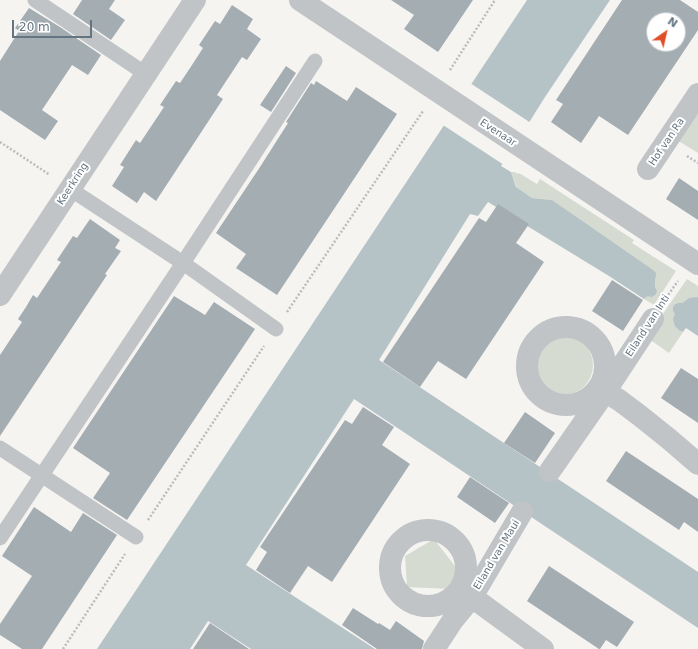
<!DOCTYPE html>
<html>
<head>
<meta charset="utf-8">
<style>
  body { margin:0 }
  #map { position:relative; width:698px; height:649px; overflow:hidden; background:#f5f4f1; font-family:"DejaVu Sans",sans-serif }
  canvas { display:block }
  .north { position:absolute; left:646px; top:12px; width:40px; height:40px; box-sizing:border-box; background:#fff; border:1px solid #c1c8cd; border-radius:50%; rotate:34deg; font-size:11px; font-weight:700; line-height:16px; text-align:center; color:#647581 }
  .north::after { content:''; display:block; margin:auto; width:14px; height:18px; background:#df4e26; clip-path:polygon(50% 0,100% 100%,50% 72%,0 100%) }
  .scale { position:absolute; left:12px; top:20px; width:80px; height:18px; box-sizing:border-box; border:2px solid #647581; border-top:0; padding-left:5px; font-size:12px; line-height:14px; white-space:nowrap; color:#647581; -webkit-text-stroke:3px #fff; paint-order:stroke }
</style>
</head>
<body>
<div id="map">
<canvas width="698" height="649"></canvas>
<div class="north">N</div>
<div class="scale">20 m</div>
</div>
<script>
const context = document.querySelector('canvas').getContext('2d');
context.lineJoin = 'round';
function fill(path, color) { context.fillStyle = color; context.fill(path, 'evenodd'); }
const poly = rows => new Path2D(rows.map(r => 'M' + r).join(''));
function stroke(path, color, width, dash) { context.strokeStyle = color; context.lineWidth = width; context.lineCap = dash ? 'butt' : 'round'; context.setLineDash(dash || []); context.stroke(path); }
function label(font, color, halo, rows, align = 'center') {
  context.font = font + ' "DejaVu Sans",sans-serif'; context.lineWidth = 4; context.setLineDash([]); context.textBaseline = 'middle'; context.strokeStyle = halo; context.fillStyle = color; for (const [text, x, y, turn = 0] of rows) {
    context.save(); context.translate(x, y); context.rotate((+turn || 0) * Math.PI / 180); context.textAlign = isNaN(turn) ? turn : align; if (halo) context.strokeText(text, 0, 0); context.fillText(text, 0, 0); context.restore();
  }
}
fill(poly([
  [698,110,698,153,677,140],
  [511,172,515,172,518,174,519,173,537,184,540,179,634,240,632,243,676,271,654,305,644,299,656,289,655,286,656,278,552,200,532,198,517,188],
  [687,279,698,286,698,298,689,298,682,303,678,303,675,304,675,314,680,331,683,332,669,353,649,339,658,321],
  '533 365a30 30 0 1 1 60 0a30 30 0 1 1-60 0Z',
  [434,539,458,570,449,589,407,587,405,556]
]), '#d6dbd2');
fill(poly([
  [527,0,610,0,545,97,525,129,501,166,511,172,516,187,532,198,552,200,653,270,656,273,655,286,657,292,655,295,652,297,648,296,644,299,609,276,488,202,478,216,470,214,379,360,698,572,698,628,354,399,246,565,375,649,251,649,208,621,190,649,97,649],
  [697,297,698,298,698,336,686,328,683,332,680,331,675,326,673,319,675,314,673,311,673,307,675,304,678,303,682,303,689,298]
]), '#b5c2c6');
fill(poly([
  [470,83,531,123,504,165,443,125]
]), '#f5f4f1');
fill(poly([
  [82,0,115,0,109,9,125,20,111,40,73,14],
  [391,0,473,0,438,52,404,29,414,15],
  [622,0,680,0,698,12,698,30,628,135,599,116,581,143,551,122,563,104,556,100],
  [654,20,678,20,678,44,654,44],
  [232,5,253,19,247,29,261,39,247,60,242,57,217,95,223,99,156,201,144,192,137,203,112,186,124,167,120,165,136,140,140,143,164,107,160,105,176,81,180,83,192,65,203,48,199,45,215,21,220,24],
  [29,8,60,27,101,55,88,75,72,65,42,110,58,121,45,140,0,110,0,61,19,31,15,28],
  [286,66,296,73,271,112,260,105],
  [316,81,347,101,356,87,397,114,277,295,236,268,246,254,216,233,260,167,288,123,286,122,311,83,314,85],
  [679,178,698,191,698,220,666,199],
  [498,204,529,224,516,243,544,262,466,379,438,361,420,387,383,362,479,218,486,222],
  [90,219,120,240,115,248,121,251,105,274,107,275,0,436,0,355,22,322,18,319,26,307,33,295,37,298,61,262,57,260,73,236,77,238],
  [612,280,643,300,623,331,592,311],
  [174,296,205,315,214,302,255,329,127,520,93,498,110,473,73,448],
  [681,368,698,379,698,423,661,398],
  [363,407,394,427,382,445,410,464,332,582,308,566,290,593,256,570,267,552,260,547,345,420,352,424],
  [525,412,555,433,535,463,504,443],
  [626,451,698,499,698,532,684,522,679,530,606,481],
  [470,477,509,503,495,523,457,497],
  [34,507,71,532,83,513,117,535,42,649,22,649,0,635,0,624,32,576,2,556],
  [549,566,634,622,617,647,606,640,600,649,599,649,527,601],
  [353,608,378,624,379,623,390,630,396,621,424,641,422,649,377,649,342,625],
  [210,623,249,649,193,649]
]), '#a4adb2');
stroke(poly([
  [450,70,495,0],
  [0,142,50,175],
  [687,156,698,163],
  [666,298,678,281],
  [287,312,423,111],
  [148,520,264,346],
  [63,649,125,554]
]), '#babcbe', 2.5, [2, 2]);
stroke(poly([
  [35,0,146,74],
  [70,189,183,263,276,329],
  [0,448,136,537],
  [0,538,183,263,315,61]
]), '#c0c4c7', 15);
stroke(poly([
  [300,0,698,264],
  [648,169,698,94],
  [0,295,195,0],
  '527 366a39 39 0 1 1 78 0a39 39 0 1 1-78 0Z',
  [599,388,619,400,639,415,669,439,698,464],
  [550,471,605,392,653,319],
  '390 568a38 38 0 1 1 76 0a38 38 0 1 1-76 0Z',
  [461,589,472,597,543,649],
  [434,649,453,620,472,597,522,512]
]), '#c0c4c7', 22);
label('10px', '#647581', '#fff', [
  ["Evenaar",498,133,33],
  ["Hof van Ra",667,142,-56],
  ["Keerkring",73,184,-57],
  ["Eiland van Inti",648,326,-57],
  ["Eiland van Maui",497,555,-59]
]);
</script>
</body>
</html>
